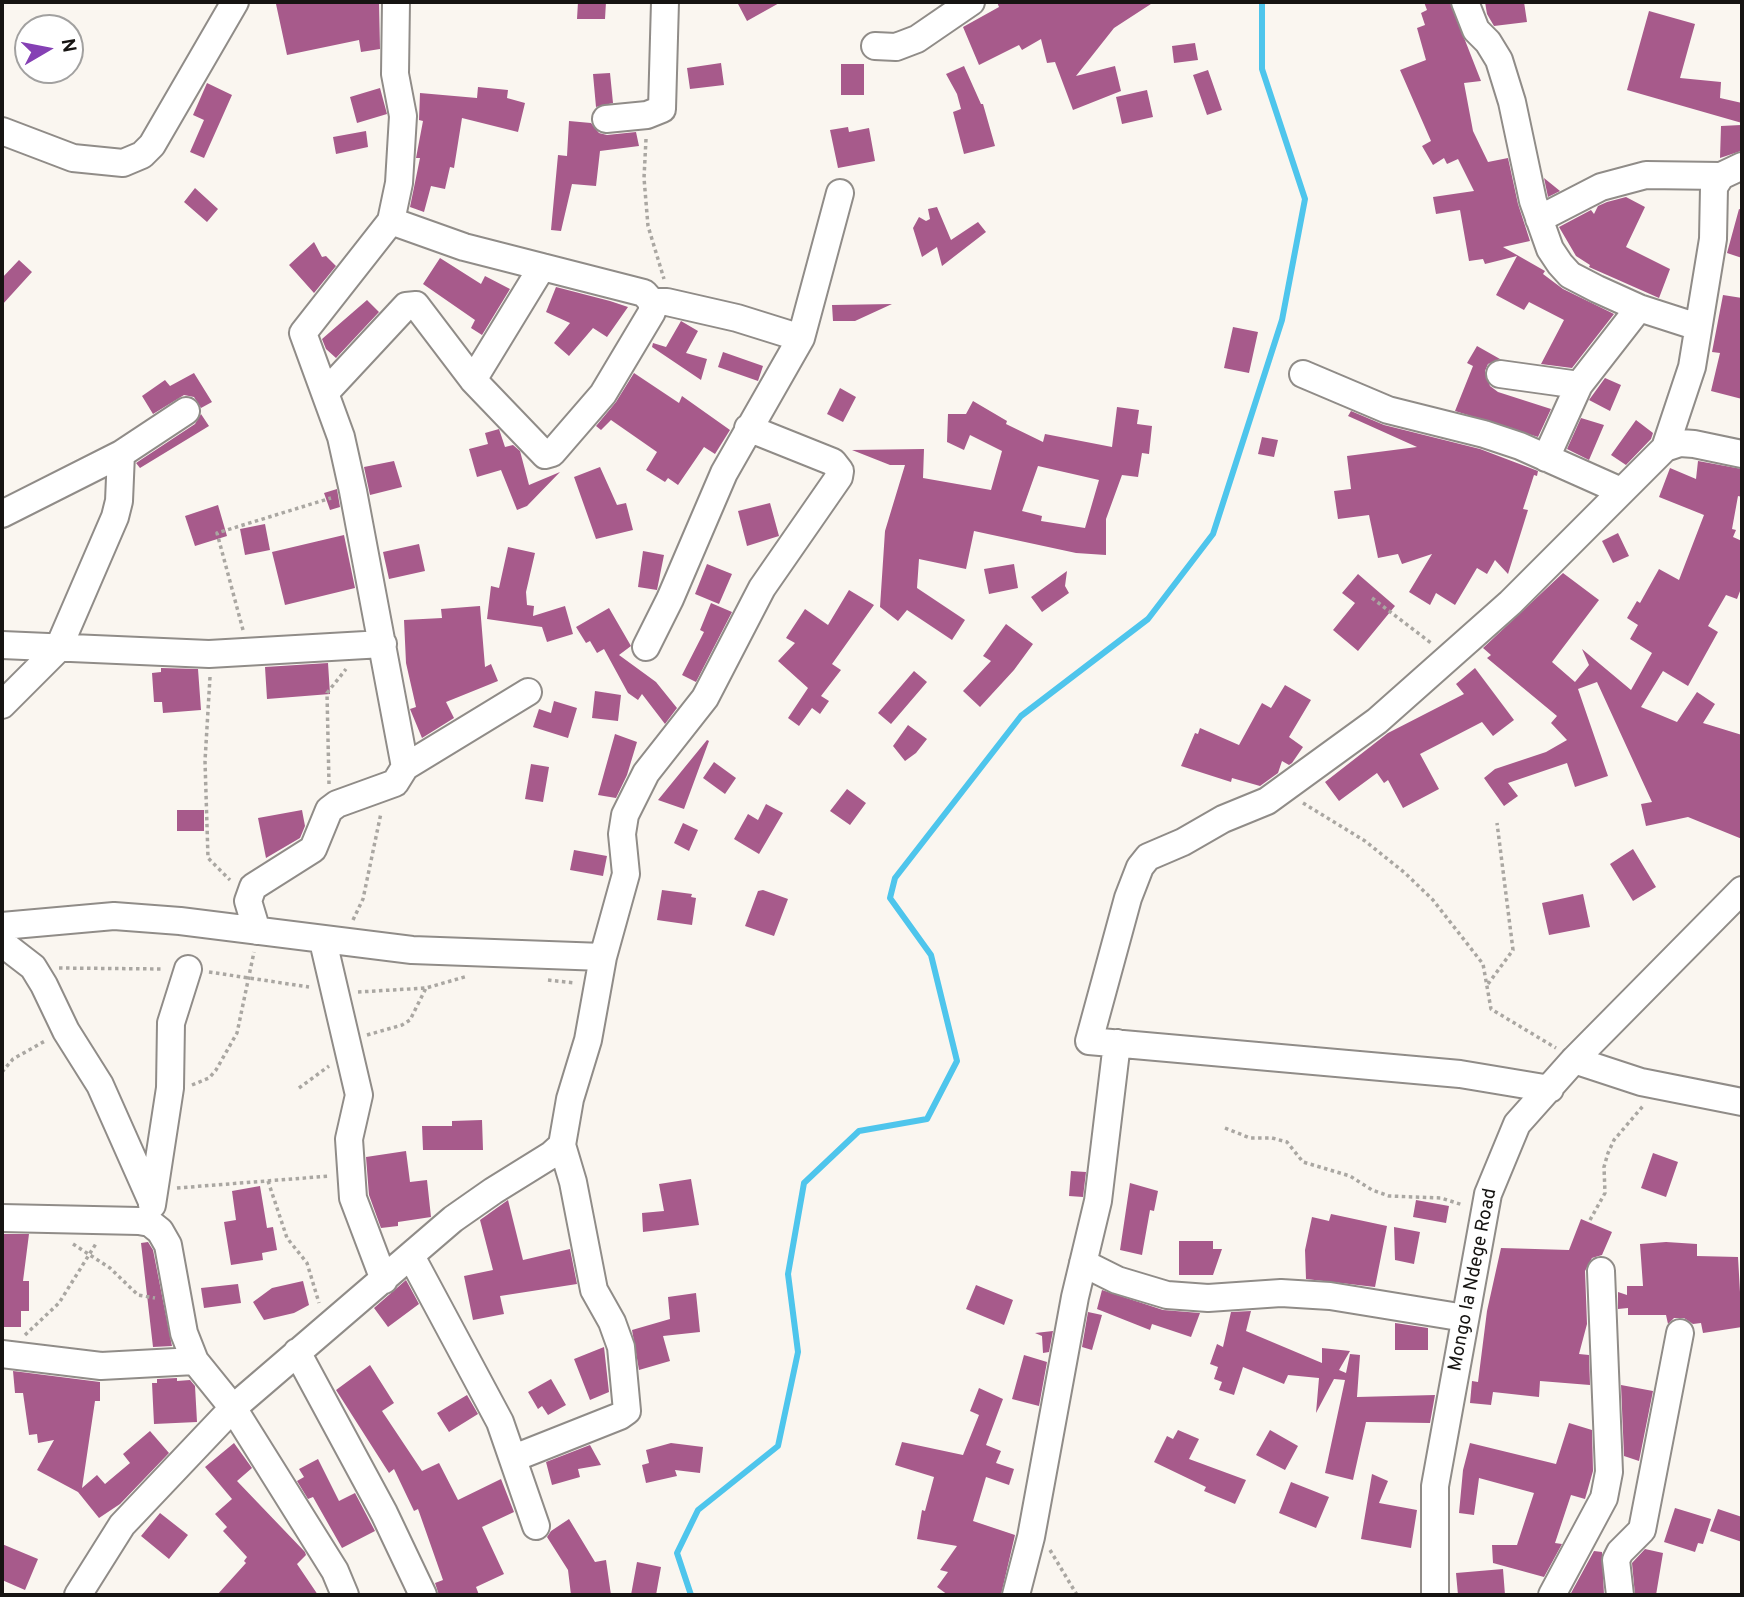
<!DOCTYPE html>
<html>
<head>
<meta charset="utf-8">
<style>
  body { margin:0 }
  #map { position:relative; width:1744px; height:1597px; overflow:hidden; background:#faf6f0; font-family:Overpass,sans-serif }
  canvas { display:block }
  .frame { position:absolute; inset:0; border:4px solid #161412; pointer-events:none }
  .north { position:absolute; left:14px; top:14px; width:70px; height:70px; box-sizing:border-box; background:#fff; border:2px solid #a2a1a0; border-radius:50%; rotate:80deg; font-size:19px; font-weight:700; line-height:28px; text-align:center; color:#161412 }
  .north::after { content:''; display:block; margin:auto; width:24px; height:32px; background:#8540b4; clip-path:polygon(50% 0,100% 100%,50% 72%,0 100%) }
</style>
</head>
<body>
<div id="map">
<canvas width="1744" height="1597"></canvas>
<div class="frame"></div>
<div class="north">N</div>
</div>
<script>
const context = document.querySelector('canvas').getContext('2d');
context.lineJoin = 'round';
const poly = rows => new Path2D(rows.map(r => 'M' + r).join(''));
function stroke(path, color, width, dash) { context.strokeStyle = color; context.lineWidth = width; context.lineCap = dash ? 'butt' : 'round'; context.setLineDash(dash || []); context.stroke(path); }
function fill(path, color) { context.fillStyle = color; context.fill(path, 'evenodd'); }
function label(font, color, halo, rows, align = 'center') {
  context.font = font + ' Overpass,sans-serif'; context.lineWidth = 5; context.setLineDash([]); context.textBaseline = 'middle'; context.strokeStyle = halo; context.fillStyle = color; for (const [text, x, y, turn = 0] of rows) {
    context.save(); context.translate(x, y); context.rotate((+turn || 0) * Math.PI / 180); context.textAlign = isNaN(turn) ? turn : align; if (halo) context.strokeText(text, 0, 0); context.fillText(text, 0, 0); context.restore();
  }
}
stroke(poly([
  [691,1595,677,1553,698,1510,778,1446,798,1352,788,1274,804,1183,859,1131,927,1119,957,1061,931,955,890,898,895,878,1021,716,1148,619,1213,534,1282,320,1305,199,1262,69,1262,2]
]), '#4ec5ec', 6);
fill(poly([
  [287,2,379,2,380,49,361,52,359,40,287,55,276,4],
  [578,2,606,2,605,19,577,19],
  [737,2,781,2,747,21],
  [997,2,1154,2,1114,28,1076,76,1115,66,1121,91,1073,110,1055,62,1047,63,1041,39,1022,50,1019,45,979,65,963,27,999,7],
  [1424,2,1450,2,1481,81,1464,83,1473,131,1488,162,1508,158,1518,204,1530,241,1503,247,1545,271,1543,274,1563,289,1614,314,1572,368,1541,364,1564,320,1529,302,1524,310,1496,295,1517,256,1485,264,1483,259,1469,261,1460,210,1436,214,1433,197,1474,191,1458,159,1447,164,1444,158,1433,165,1422,146,1431,141,1400,70,1426,60,1417,28,1425,25,1421,13,1427,10],
  [1485,2,1524,2,1527,22,1494,26,1487,14],
  [1649,11,1695,24,1680,78,1721,82,1720,98,1742,103,1742,123,1627,90],
  [1195,43,1198,60,1174,63,1172,46],
  [721,63,724,85,690,89,687,68],
  [841,64,864,64,864,95,841,95],
  [964,66,981,104,983,104,995,146,964,154,953,112,961,109,957,94,946,74],
  [1208,70,1222,110,1207,115,1193,75],
  [610,73,613,103,596,107,593,74],
  [207,83,232,95,204,158,190,152,204,120,193,115],
  [478,87,508,90,507,98,525,103,518,132,462,118,454,168,450,167,445,189,431,186,424,212,410,207,420,158,416,158,423,121,419,120,420,93,477,98],
  [380,88,387,114,357,123,350,97],
  [1147,90,1153,117,1122,124,1116,97],
  [569,121,591,123,599,133,607,135,636,132,639,146,600,151,596,186,572,184,561,231,551,230,558,155,567,156],
  [1741,125,1741,151,1720,158,1721,126],
  [848,127,849,132,869,128,875,161,838,168,830,130],
  [366,131,368,147,336,154,333,137],
  [1544,178,1560,191,1548,197],
  [195,188,218,209,207,222,184,202],
  [1626,197,1645,207,1626,247,1670,269,1659,298,1589,267,1590,265,1576,256,1559,227,1591,210,1594,214,1598,206,1607,202],
  [937,207,951,240,978,222,986,232,942,266,937,247,922,257,913,228,919,217,926,221,930,219,928,209],
  [1739,209,1742,210,1742,258,1727,253],
  [314,242,322,257,326,256,336,266,314,293,289,265],
  [440,258,481,284,485,276,510,289,482,335,471,328,475,320,423,284],
  [19,260,32,272,2,305,2,278],
  [556,287,610,301,628,307,607,337,593,328,569,356,554,343,570,323,546,312],
  [1723,295,1742,298,1742,399,1711,391,1720,353,1712,352],
  [367,300,379,312,336,358,326,349,322,339],
  [892,304,855,321,833,321,832,305],
  [681,321,698,331,686,353,707,359,701,380,652,347,653,343,666,347],
  [1233,327,1258,332,1249,373,1224,368],
  [1477,346,1500,359,1488,364,1485,371,1490,386,1498,392,1551,409,1538,437,1455,411,1473,366,1467,363],
  [723,352,763,366,758,381,718,367],
  [194,373,212,402,201,408,194,397,184,395,153,414,142,396,165,380,170,386],
  [634,373,679,403,682,396,730,430,715,454,704,447,678,485,668,478,665,482,646,470,657,452,611,420,601,430,596,426,616,402],
  [1605,378,1621,385,1610,411,1589,400],
  [840,388,856,397,843,422,827,414],
  [973,401,1007,421,1006,424,1043,442,1045,434,1112,447,1117,407,1139,410,1137,424,1152,426,1149,454,1142,453,1138,477,1122,475,1106,519,1106,555,1076,553,974,531,966,569,919,559,917,588,965,620,952,640,907,610,898,621,880,607,885,531,905,465,890,465,852,450,924,449,923,478,991,490,1002,451,970,435,964,450,947,442,948,414,966,414],
  [1038,466,1099,480,1085,528,1041,521,1042,516,1022,511],
  [1351,411,1384,425,1480,449,1538,471,1537,476,1534,475,1523,509,1528,510,1508,574,1495,560,1487,574,1477,568,1455,605,1436,593,1430,605,1409,592,1432,554,1402,564,1398,554,1378,558,1369,515,1338,519,1334,491,1351,489,1347,456,1417,447,1348,416],
  [201,414,209,426,140,468,136,463,195,424],
  [1581,418,1604,425,1589,460,1567,449],
  [1636,420,1653,433,1651,439,1626,465,1611,455],
  [499,429,505,447,513,445,520,451,529,485,560,472,527,506,517,510,501,470,477,477,469,449,488,444,485,433],
  [1262,437,1278,440,1274,457,1258,454],
  [394,461,402,487,370,495,364,467],
  [1698,461,1742,469,1742,497,1738,496,1732,529,1736,530,1733,537,1742,541,1742,586,1737,599,1726,595,1708,626,1718,632,1688,686,1663,671,1641,707,1677,722,1697,692,1715,704,1703,723,1742,735,1742,839,1688,817,1646,826,1641,804,1652,802,1597,682,1578,689,1608,776,1575,787,1567,763,1508,783,1518,796,1504,806,1484,778,1495,769,1546,752,1567,740,1551,723,1557,716,1487,658,1491,655,1483,648,1563,573,1599,600,1552,662,1575,682,1589,665,1582,649,1631,690,1652,653,1630,639,1638,625,1627,618,1637,601,1640,603,1659,569,1679,580,1704,515,1659,497,1670,468,1696,479],
  [600,467,617,505,626,503,633,530,596,539,574,477],
  [337,489,340,507,330,510,324,493],
  [770,503,779,536,747,546,738,511],
  [218,505,227,536,195,546,185,516],
  [265,524,270,550,245,555,240,529],
  [1618,533,1629,556,1613,563,1602,541],
  [344,535,355,588,285,605,272,552],
  [419,544,425,571,389,579,383,552],
  [508,547,535,553,526,592,527,605,534,606,533,616,565,606,573,634,547,642,542,627,487,619,491,586,499,588],
  [643,551,664,555,657,590,638,587],
  [707,564,732,574,719,604,695,594],
  [1014,564,1018,588,989,594,984,569],
  [1067,571,1065,586,1069,593,1042,612,1031,597],
  [1358,574,1395,606,1358,651,1333,630,1355,603,1342,593],
  [849,590,874,605,832,664,841,670,821,696,829,701,820,714,812,708,799,726,788,718,808,688,778,661,795,643,786,638,805,609,828,625],
  [711,603,732,612,696,682,682,675,704,632,700,630],
  [480,606,485,667,491,664,498,681,446,702,454,718,422,738,410,709,416,707,406,663,404,620,442,618,441,609],
  [609,608,631,646,619,655,656,682,677,708,665,724,642,694,638,700,628,693,604,649,597,653,590,641,586,643,576,627],
  [1006,624,1033,644,1014,670,980,707,963,691,991,661,983,656],
  [328,663,330,694,267,699,265,667],
  [161,668,198,669,201,710,163,713,162,702,154,702,152,673,161,672],
  [1475,668,1514,720,1493,736,1482,722,1420,754,1439,789,1403,808,1388,780,1384,783,1377,773,1339,801,1325,782,1388,733,1464,694,1456,684],
  [914,671,927,682,891,724,878,713],
  [1285,685,1311,700,1289,737,1303,747,1292,763,1289,765,1282,761,1278,773,1260,786,1232,778,1231,782,1181,766,1195,733,1198,734,1200,728,1239,745,1262,703,1271,708],
  [595,691,621,695,618,721,592,718],
  [554,701,577,708,568,738,533,727,539,709,551,713],
  [908,725,927,739,916,753,905,761,893,746],
  [615,734,637,742,627,775,616,798,598,795],
  [707,740,709,741,684,809,658,800],
  [714,762,736,778,725,794,703,778],
  [531,764,549,767,543,802,525,799],
  [847,789,866,803,850,825,830,811],
  [766,804,783,813,759,854,734,839,748,814,758,820],
  [177,810,204,810,204,831,177,831],
  [302,810,305,826,300,838,266,858,258,818],
  [683,823,698,830,689,851,674,843],
  [1633,849,1656,887,1633,901,1610,864],
  [574,850,607,856,603,876,570,870],
  [662,890,692,894,691,897,696,898,692,925,657,920],
  [763,890,788,899,774,936,745,926,758,891],
  [1583,894,1590,927,1549,935,1542,903],
  [482,1120,483,1150,423,1150,422,1126,452,1126,452,1121],
  [406,1151,410,1182,427,1180,431,1217,398,1222,398,1226,381,1228,369,1195,366,1157],
  [1653,1153,1678,1162,1666,1197,1641,1188],
  [1071,1171,1086,1172,1083,1197,1069,1196],
  [691,1179,699,1225,643,1232,642,1213,664,1211,659,1184],
  [1130,1183,1158,1191,1154,1211,1150,1210,1142,1255,1120,1250],
  [260,1186,267,1228,273,1227,277,1250,262,1253,263,1260,231,1265,224,1222,236,1220,232,1191],
  [508,1200,523,1260,570,1249,577,1284,500,1296,504,1314,473,1320,464,1276,493,1270,480,1220],
  [1416,1200,1449,1206,1446,1223,1413,1217],
  [1331,1214,1387,1226,1375,1287,1306,1279,1305,1250,1312,1217,1329,1221],
  [1581,1219,1612,1232,1602,1255,1592,1258,1585,1271,1587,1324,1579,1354,1589,1355,1590,1385,1540,1381,1539,1397,1493,1392,1491,1405,1470,1403,1472,1381,1478,1382,1487,1311,1501,1248,1569,1250],
  [1394,1227,1420,1232,1414,1264,1395,1260],
  [4,1234,29,1234,23,1281,29,1281,29,1311,21,1311,21,1327,2,1327],
  [1179,1241,1213,1241,1213,1249,1222,1249,1213,1275,1179,1275],
  [148,1242,153,1250,172,1346,153,1347,141,1243],
  [1666,1242,1697,1244,1697,1256,1738,1257,1742,1327,1703,1333,1701,1323,1693,1324,1684,1318,1674,1318,1668,1324,1666,1315,1628,1315,1628,1308,1618,1309,1618,1292,1627,1295,1627,1286,1643,1286,1640,1244],
  [406,1280,419,1304,388,1327,374,1308],
  [303,1281,309,1305,294,1313,264,1320,253,1302,272,1288],
  [238,1284,241,1303,204,1308,201,1288],
  [976,1285,1013,1300,1004,1325,966,1309],
  [1102,1290,1163,1310,1200,1313,1191,1337,1152,1324,1150,1330,1097,1309],
  [696,1293,700,1332,663,1336,670,1361,639,1370,632,1330,670,1319,668,1297],
  [1251,1311,1246,1331,1322,1363,1322,1348,1350,1351,1339,1370,1346,1373,1350,1354,1360,1355,1357,1397,1435,1395,1430,1423,1366,1422,1353,1480,1325,1473,1345,1380,1334,1379,1316,1413,1319,1378,1288,1375,1284,1384,1243,1367,1234,1395,1219,1390,1222,1382,1214,1379,1218,1367,1210,1364,1217,1344,1223,1347,1231,1312],
  [1088,1312,1102,1315,1092,1350,1082,1347],
  [1395,1323,1428,1328,1428,1350,1395,1350],
  [1053,1331,1049,1352,1043,1353,1042,1336,1035,1333],
  [604,1347,609,1392,590,1400,574,1359],
  [1024,1355,1047,1362,1039,1406,1012,1399],
  [370,1365,394,1403,382,1411,422,1471,439,1463,458,1500,501,1479,514,1512,482,1527,504,1574,476,1587,479,1595,439,1595,435,1583,443,1580,418,1509,414,1511,394,1469,389,1473,336,1390],
  [13,1371,100,1382,100,1401,95,1401,82,1488,97,1475,105,1484,130,1463,123,1454,150,1431,169,1453,120,1504,99,1518,78,1492,37,1470,54,1440,38,1443,37,1434,29,1435,23,1393,15,1393],
  [177,1378,177,1381,190,1380,195,1386,197,1422,154,1424,152,1383,157,1383,157,1379],
  [551,1379,566,1405,548,1415,542,1406,538,1409,528,1392],
  [1621,1385,1653,1391,1639,1461,1624,1456],
  [979,1388,1003,1399,986,1445,1001,1451,996,1463,1014,1469,1009,1485,986,1477,973,1521,1015,1535,1001,1595,948,1595,937,1587,948,1572,940,1570,957,1546,917,1539,922,1510,925,1511,934,1477,895,1465,902,1442,963,1455,979,1415,970,1411],
  [467,1395,478,1414,449,1432,437,1413],
  [1569,1423,1592,1430,1593,1471,1585,1499,1571,1495,1555,1543,1562,1544,1544,1577,1493,1563,1492,1545,1517,1545,1534,1493,1479,1478,1474,1515,1459,1513,1463,1470,1470,1443,1556,1464],
  [1178,1430,1199,1439,1189,1459,1246,1480,1235,1504,1204,1491,1206,1487,1154,1462,1167,1436,1173,1439],
  [1270,1430,1298,1446,1285,1470,1256,1455],
  [234,1443,252,1468,237,1481,305,1552,306,1555,297,1564,318,1595,217,1595,246,1563,244,1561,247,1557,223,1531,227,1527,215,1514,232,1499,205,1467],
  [671,1443,703,1447,700,1473,675,1470,677,1476,646,1483,642,1465,649,1463,646,1450],
  [590,1445,601,1465,578,1469,580,1477,552,1485,546,1462],
  [318,1459,339,1501,355,1493,375,1531,342,1548,313,1497,308,1499,297,1481,304,1477,299,1469],
  [1372,1474,1388,1481,1379,1503,1417,1510,1411,1548,1361,1539],
  [1291,1482,1329,1497,1316,1528,1279,1513],
  [1675,1508,1711,1519,1703,1544,1698,1543,1695,1552,1664,1542],
  [1718,1509,1742,1517,1742,1542,1710,1531],
  [160,1513,188,1535,169,1559,141,1536],
  [569,1519,595,1562,606,1560,611,1595,571,1595,568,1570,547,1537,551,1531],
  [2,1544,38,1559,25,1590,2,1580],
  [1645,1549,1663,1553,1656,1595,1635,1595,1632,1563],
  [1594,1551,1602,1552,1604,1595,1570,1595],
  [637,1562,661,1567,656,1595,631,1595],
  [1503,1569,1505,1595,1458,1595,1456,1573]
]), '#a75a8b');
const minor = poly([
  [1465,2,1476,30,1488,42,1499,60,1512,102,1533,201,1550,249,1560,264,1570,275,1597,289,1639,308,1698,327],
  [875,46,896,47,917,39,971,2],
  [606,119,647,115,662,109,665,2],
  [2,131,73,158,123,163,142,155,152,145,235,2],
  [1539,219,1601,187,1646,175,1721,176],
  [652,302,667,302,737,318,801,338],
  [1303,374,1388,410,1484,434,1520,446,1621,491],
  [1500,374,1579,385],
  [473,380,542,267],
  [325,393,406,306,416,305,473,380,545,455,552,453,603,394,652,312,652,302,644,293,464,247,391,221],
  [1665,448,1692,367,1713,239,1714,187,1721,176,1742,166],
  [1546,458,1579,385,1639,308],
  [2,514,121,454,186,411],
  [2,645,209,654,383,644],
  [646,647,670,599,724,473,801,338,840,193],
  [2,705,58,649,115,517,119,501,121,454],
  [405,767,528,692],
  [2,926,114,916,180,921,412,950,603,957],
  [257,931,248,901,253,887,313,849,329,810,337,804,395,783,405,767,353,491,341,437,303,333,391,221,399,183,403,116,395,74,396,2],
  [323,941,359,1095,349,1139,353,1198,384,1280],
  [2,943,33,967,44,985,66,1031,100,1085,152,1202],
  [1574,1060,1641,1082,1742,1102],
  [1550,1089,1460,1074,1089,1041,1128,898,1140,867,1148,857,1183,842,1223,819,1267,801,1377,721,1510,603,1665,448,1680,443,1694,444,1742,454],
  [152,1205,170,1088,171,1023,188,969],
  [2,1218,139,1221,150,1223,160,1231,168,1245,184,1333,195,1361,233,1408,335,1571,345,1595],
  [411,1256,500,1422,536,1526],
  [1083,1263,1117,1280,1167,1295,1208,1298,1281,1293,1330,1296,1465,1318],
  [297,1352,384,1513,423,1595],
  [2,1354,101,1366,195,1361],
  [514,1458,620,1416,627,1411,621,1347,612,1322,594,1290,573,1182,562,1145],
  [78,1595,122,1525,233,1408,453,1219,493,1191,551,1155,562,1145,570,1099,588,1040,603,957,626,874,622,834,625,815,646,773,705,698,762,588,839,477,840,471,833,462,748,428],
  [1016,1595,1031,1537,1075,1297,1098,1201,1117,1043],
  [1435,1595,1435,1486,1488,1194,1517,1124,1574,1060,1742,890],
  [1552,1595,1604,1498,1609,1472,1601,1271],
  [1620,1595,1616,1560,1620,1552,1642,1530,1680,1333]
]);
stroke(minor, '#908c88', 30);
stroke(poly([
  [646,139,644,178,648,226,664,279],
  [1372,598,1431,643],
  [243,630,217,533,331,498],
  [210,677,205,761,208,858,230,880],
  [329,784,327,693,346,669],
  [1303,803,1365,841,1405,873,1433,900,1483,964,1491,1009,1556,1048],
  [353,920,363,899,381,813],
  [59,968,163,969],
  [209,972,309,987],
  [548,980,575,983],
  [1488,984,1513,950,1497,823],
  [358,992,426,988,468,976],
  [367,1035,402,1025,410,1020,426,988],
  [2,1072,13,1059,45,1041],
  [192,1085,209,1078,216,1070,237,1033,254,952],
  [299,1088,329,1066],
  [1225,1128,1250,1138,1272,1138,1287,1142,1303,1162,1350,1176,1372,1190,1389,1196,1441,1198,1463,1205],
  [268,1181,287,1238,307,1263,319,1303],
  [177,1188,330,1176],
  [1590,1220,1605,1193,1604,1167,1608,1153,1614,1140,1643,1106],
  [73,1244,110,1268,138,1295,155,1298],
  [25,1335,59,1303,97,1242],
  [1050,1550,1077,1595]
]), '#aaa7a2', 3.5, [3.5, 3.5]);
stroke(minor, '#fff', 26);
label('19px', '#161412', '#fff', [
  ["Mongo la Ndege Road",1474,1280,-79]
]);
</script>
</body>
</html>
